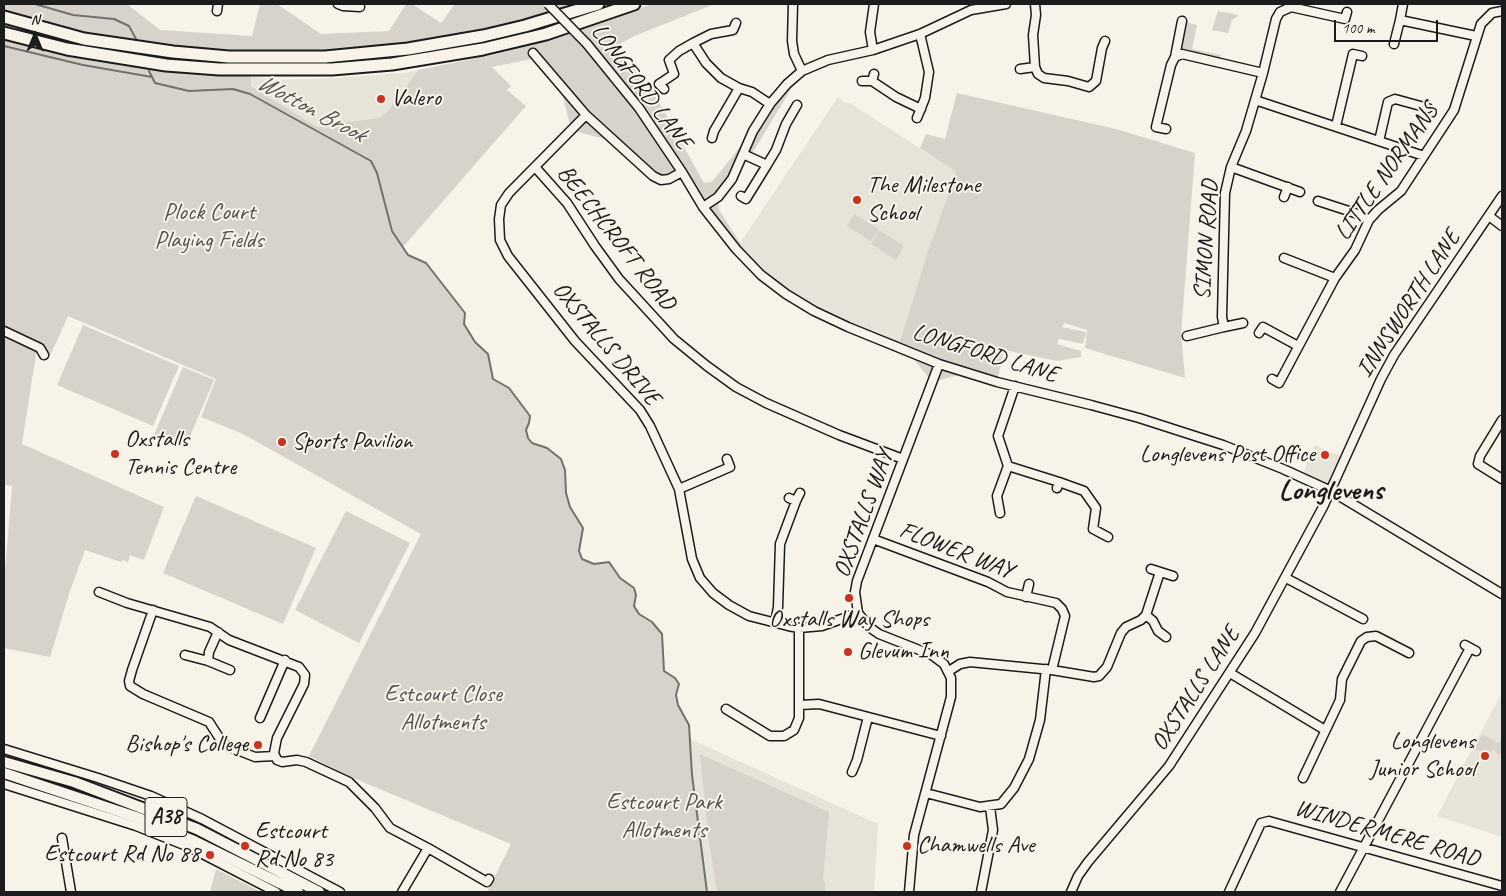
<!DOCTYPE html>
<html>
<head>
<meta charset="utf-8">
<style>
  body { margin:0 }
  #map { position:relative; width:1506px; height:896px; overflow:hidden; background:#f7f3e8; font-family:Caveat,sans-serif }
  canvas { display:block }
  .frame { position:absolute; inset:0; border:5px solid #1c1c1c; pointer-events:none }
  .north { position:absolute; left:10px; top:10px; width:50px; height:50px; -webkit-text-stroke:4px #f7f3e8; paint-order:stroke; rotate:0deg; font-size:14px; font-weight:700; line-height:20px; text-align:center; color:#1c1c1c }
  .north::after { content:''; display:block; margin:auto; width:18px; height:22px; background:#1c1c1c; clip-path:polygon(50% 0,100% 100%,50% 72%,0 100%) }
  .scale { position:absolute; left:1334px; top:20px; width:104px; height:22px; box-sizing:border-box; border:2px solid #1c1c1c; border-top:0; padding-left:6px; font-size:15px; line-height:18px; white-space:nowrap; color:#1c1c1c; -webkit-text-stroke:4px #f7f3e8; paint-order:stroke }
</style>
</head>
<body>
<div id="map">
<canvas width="1506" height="896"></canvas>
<div class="frame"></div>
<div class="north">N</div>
<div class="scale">100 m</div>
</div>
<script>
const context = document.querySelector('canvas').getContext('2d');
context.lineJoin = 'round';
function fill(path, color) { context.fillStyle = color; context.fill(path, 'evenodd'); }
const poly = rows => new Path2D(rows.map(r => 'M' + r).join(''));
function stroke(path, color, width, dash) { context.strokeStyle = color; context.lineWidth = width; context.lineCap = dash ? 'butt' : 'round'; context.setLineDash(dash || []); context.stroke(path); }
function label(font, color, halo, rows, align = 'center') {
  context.font = font + ' Caveat,sans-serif'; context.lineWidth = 4; context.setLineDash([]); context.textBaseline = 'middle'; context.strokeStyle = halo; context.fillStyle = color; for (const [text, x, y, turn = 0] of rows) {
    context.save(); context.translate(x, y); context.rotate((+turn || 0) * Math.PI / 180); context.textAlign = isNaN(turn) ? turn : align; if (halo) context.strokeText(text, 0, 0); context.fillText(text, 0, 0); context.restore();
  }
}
fill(poly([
  [418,70,388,111,379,118,340,123,339,127,318,128,251,86,251,76,278,80,331,78,404,73],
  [838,97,845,103,850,103,956,172,927,254,900,341,814,311,786,294,736,249],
  [1315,445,1345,458,1331,491,1302,477],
  [1501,694,1502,695,1502,837,1437,816],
  [690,739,878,824,874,892,707,892,692,775]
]), '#e6e3d9');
fill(poly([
  [4,4,127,4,160,30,252,36,260,4,277,4,321,34,389,31,406,4,412,4,441,23,455,4,580,4,470,34,409,43,347,50,272,53,140,48,4,17],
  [651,4,715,4,634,36,616,46,659,102,704,183,712,182,753,131,770,104,802,71,750,157,744,154,718,197,719,210,761,275,736,249,682,172,661,180,612,141,571,130,561,88,537,58,492,67,511,86,507,90,526,106,403,247,408,255,426,263,465,313,464,324,475,342,488,354,493,379,509,388,530,416,529,423,526,430,528,438,532,443,547,448,561,459,565,470,566,493,570,507,583,528,579,551,582,559,594,564,609,562,620,578,634,588,636,595,634,606,639,614,652,622,662,634,664,671,675,678,679,684,676,695,678,705,689,725,692,775,707,892,487,892,511,844,351,777,309,756,421,534,243,434,201,417,216,379,68,316,50,356,36,354,22,444,164,507,144,560,130,555,128,562,122,560,121,562,85,550,70,591,50,657,4,648,4,583,12,486,4,485,4,33,67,49,105,61,197,74,251,76,251,86,317,127,338,127,339,123,379,118,388,111,418,70,497,54,564,35,627,14],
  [1218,11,1239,15,1232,20,1228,33,1212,30],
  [1182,21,1197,25,1192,49,1221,55,1219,63,1182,54,1176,48],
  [957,93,1116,129,1195,153,1181,334,1185,378,1085,348,1087,330,1064,323,1062,327,1086,332,1083,344,1059,339,1057,344,1081,351,1081,357,1057,361,1004,350,998,377,1004,378,1015,386,966,373,932,382,908,352,814,311,900,341,927,254,956,172,920,148,926,134,945,139],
  [854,214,879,229,871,241,847,226],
  [879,230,904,246,896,260,871,244],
  [83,325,179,366,153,426,57,385],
  [183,367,214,380,185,448,154,435],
  [196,496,316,548,283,624,163,573],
  [346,511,410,543,359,643,295,610],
  [1482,734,1498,743,1502,739,1502,752,1500,755,1496,753,1494,748,1491,752,1474,750],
  [700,754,829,812,823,880,825,882,825,892,717,892,709,841],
  [216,869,261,892,210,892]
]), '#d7d3cb');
stroke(poly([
  [35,4,73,15,114,19,129,26,136,39],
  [4,46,83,65,152,77],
  [149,71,155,83,189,91,233,89,250,94,371,161,377,173,392,231,408,255,426,263,465,313,464,324,475,342,488,354,493,379,509,388,530,416,529,423,526,430,528,438,532,443,547,448,561,459,565,470,566,493,570,507,583,528,579,551,582,559,594,564,609,562,620,578,634,588,636,595,634,606,639,614,652,622,662,634,664,671,675,678,679,684,676,695,678,705,689,725,692,775,707,892]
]), '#72716c', 2);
const minor = poly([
  [338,4,343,6,360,7],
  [793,4,792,41,794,54,802,71],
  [1035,4,1036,15,1033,35,1035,67,1038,74,1044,78,1068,81,1089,87,1096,81,1102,48,1105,41],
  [217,11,218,4],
  [1400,20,1403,4],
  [1182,21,1175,57,1182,54,1263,73],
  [736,23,733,30,711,34,693,43,706,63,721,78,739,88,752,92,770,104],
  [587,44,639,108,682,172,703,207,736,249,761,275,786,294,814,311,848,327,939,364,997,382,1091,405,1139,418,1223,445,1283,469,1331,491,1502,594],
  [1394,44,1400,20,1476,36],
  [873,50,870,32,874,4],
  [533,53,586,115,653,176,661,180,669,179,682,172],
  [1020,69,1035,67],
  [862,81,872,81,874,74],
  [872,81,896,97,921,109],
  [664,89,659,84,674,74,669,60,679,51,693,43],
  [1255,100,1424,156],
  [586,115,509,193,501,205,499,219,500,240,508,256,575,341,640,410,650,426,679,489,692,559,700,578,713,593,729,605,749,616,788,626,799,628,822,626,858,613],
  [917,118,925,98,929,72,920,34],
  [1336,126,1353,54,1362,56],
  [1166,129,1156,127,1171,65,1175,57],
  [712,138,714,131,739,88],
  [1379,141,1388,102,1395,99,1428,108],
  [743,154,767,165,776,150,786,124,797,105],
  [535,167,567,203,595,246,619,279,674,339,707,366,736,387,766,403,839,435,903,459],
  [1231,167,1300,192],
  [741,196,746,199,767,165],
  [1284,197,1288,187],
  [1318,201,1358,214,1369,220],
  [703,207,718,197,732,179,753,131,770,104,787,84,802,71,828,60,873,50,920,34,971,10,1006,4],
  [1489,216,1502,226],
  [1284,258,1335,278],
  [1224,327,1243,323],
  [4,331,40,348,44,355],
  [1259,333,1263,327,1298,346],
  [1187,336,1224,327,1222,317,1225,193,1231,167,1246,131,1263,73,1276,19,1280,12,1291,7,1345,19,1347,12],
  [1272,379,1279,383,1335,278,1355,250,1369,220,1378,210,1401,191,1454,110,1481,24,1492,13,1502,11],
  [1502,420,1480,456,1478,464,1502,479],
  [1008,466,1059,482,1057,488],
  [1059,482,1084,491,1096,508,1093,529,1108,537],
  [679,489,730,467,727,459],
  [789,498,796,501,800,493],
  [1000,513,997,496,1008,466,998,436,1015,386],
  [873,539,988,582,1007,592,1056,603,1062,609,1065,616,1052,670],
  [1151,569,1173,576],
  [1286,578,1363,619],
  [99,592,127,603,210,627,229,640,299,667,305,675,304,684,277,738,274,753,277,760,282,762,297,760,306,762,349,782,375,808,390,828,428,848,487,882,489,879],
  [1026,597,1029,584],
  [153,610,132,670,129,681,130,686,143,694,209,722,222,742,227,746,255,757,275,756],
  [1146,615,1153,621,1158,631,1166,637],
  [775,623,778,607,780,544,796,501],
  [1465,645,1476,651],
  [185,655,208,661,230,670],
  [208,661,209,652,218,632],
  [949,671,960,664,970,662,1052,670,1094,677,1099,676,1107,667,1121,633,1126,627,1141,620,1146,615,1160,572],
  [1230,673,1325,730],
  [800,705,819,704,941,736],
  [726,709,770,736,784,736,794,730,799,718,799,628],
  [260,718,285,660],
  [4,749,98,778,151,796,202,819,340,892],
  [852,772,857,760,868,717],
  [1303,778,1340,700,1342,679,1361,641,1367,637,1376,636,1409,653],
  [4,784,136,826,189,847,276,892],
  [926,793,980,807,1001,804,1014,788,1029,759,1040,720,1046,669],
  [62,838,71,892],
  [402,892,428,848],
  [909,892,914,835,951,697,951,678,944,664,932,655,879,634,869,627,858,613,855,592,857,581,939,364],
  [981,892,993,830,990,807],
  [1071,892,1078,876,1088,862,1169,766,1255,633,1323,507,1381,379,1394,355,1502,196],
  [1229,892,1261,823,1269,821,1502,886],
  [1340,892,1470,648]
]);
const major = poly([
  [4,762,74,782,197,829,319,892],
  [4,773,139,818,192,840,298,892]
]);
const highway = poly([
  [4,17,84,39,173,52,229,57,325,57,408,49,483,36,525,26,598,4],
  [4,33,67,49,166,65,219,69,332,69,392,64,483,49,546,34,634,4]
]);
stroke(minor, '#1c1c1c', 11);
stroke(major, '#1c1c1c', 14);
stroke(highway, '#1c1c1c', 15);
stroke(minor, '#f7f3e8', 8);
stroke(major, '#f7f3e8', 10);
stroke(highway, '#f7f3e8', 11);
const minorBridge = poly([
  [548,4,587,44]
]);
stroke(minorBridge, '#1c1c1c', 11, []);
stroke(minorBridge, '#f7f3e8', 8);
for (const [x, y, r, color] of [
  [381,99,5,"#c8321e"],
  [857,200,5,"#c8321e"],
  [282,442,5,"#c8321e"],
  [115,454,5,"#c8321e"],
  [1325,455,5,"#c8321e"],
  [849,598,5,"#c8321e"],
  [848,652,5,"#c8321e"],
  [258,745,5,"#c8321e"],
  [1485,756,5,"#c8321e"],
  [245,846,5,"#c8321e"],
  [907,846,5,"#c8321e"],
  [210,855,5,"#c8321e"]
]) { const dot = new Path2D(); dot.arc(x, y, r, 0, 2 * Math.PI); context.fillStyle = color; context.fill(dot); stroke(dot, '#f7f3e8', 2); }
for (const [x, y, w] of [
  [166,817,42]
]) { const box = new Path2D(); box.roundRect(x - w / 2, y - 19.5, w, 39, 4); context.fillStyle = '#f7f3e8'; context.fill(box); stroke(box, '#1c1c1c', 1); }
label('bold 22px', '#1c1c1c', null, [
  ["A38",166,817]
]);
label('24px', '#1c1c1c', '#f7f3e8', [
  ["LONGFORD LANE",641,87,53],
  ["LITTLE NORMANS",1387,172,-55],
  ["BEECHCROFT ROAD",616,238,52],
  ["SIMON ROAD",1207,240,-86],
  ["INNSWORTH LANE",1409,304,-57],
  ["OXSTALLS DRIVE",606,344,50],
  ["LONGFORD LANE",985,354,17],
  ["OXSTALLS WAY",864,514,-70],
  ["FLOWER WAY",956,551,21],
  ["OXSTALLS LANE",1196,689,-57],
  ["WINDERMERE ROAD",1387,834,16]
]);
label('24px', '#1c1c1c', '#f7f3e8', [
  ["Valero",391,99],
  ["The Milestone",867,186],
  ["School",867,214],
  ["Oxstalls",125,440],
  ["Tennis Centre",125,468],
  ["Sports Pavilion",292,442],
  ["Longlevens Post Office",1315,455,"right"],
  ["Oxstalls Way Shops",849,620,"center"],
  ["Glevum Inn",858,652],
  ["Longlevens",1475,742,"right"],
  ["Junior School",1475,770,"right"],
  ["Bishop's College",248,745,"right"],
  ["Estcourt",255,832],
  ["Rd No 83",255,860],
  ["Chamwells Ave",917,846],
  ["Estcourt Rd No 88",200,855,"right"]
], 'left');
label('24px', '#545351', '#f7f3e8', [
  ["Plock Court",209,213],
  ["Playing Fields",209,241],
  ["Estcourt Close",443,695],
  ["Allotments",443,723],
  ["Estcourt Park",664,803],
  ["Allotments",664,831]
]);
label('italic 25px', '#565452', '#f7f3e8', [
  ["Wotton Brook",311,109,28]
]);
label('bold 29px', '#1c1c1c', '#f7f3e8', [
  ["Longlevens",1331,491]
]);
</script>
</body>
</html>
